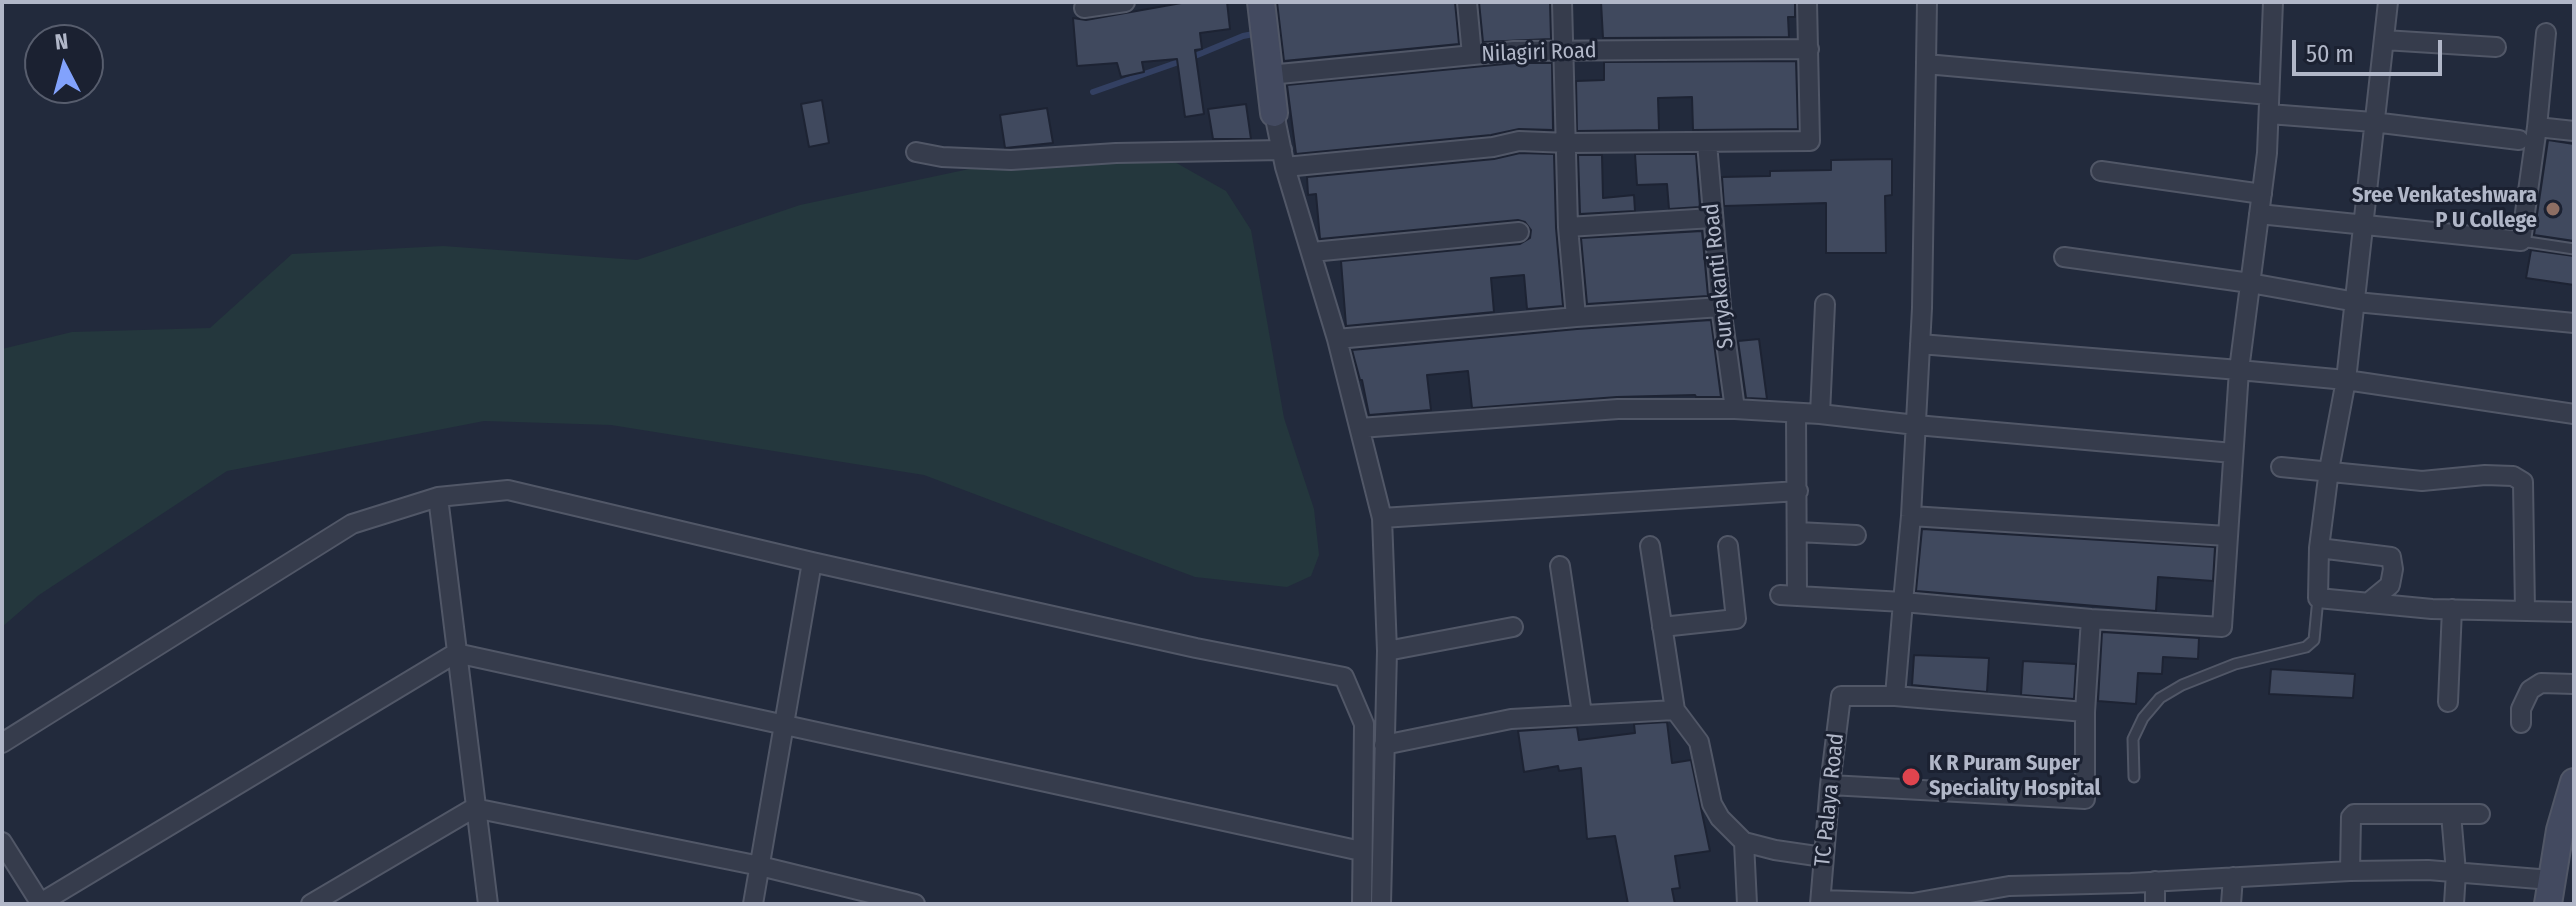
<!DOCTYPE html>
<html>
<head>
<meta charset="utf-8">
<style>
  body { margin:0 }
  #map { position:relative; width:2576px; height:906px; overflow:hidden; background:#222a3c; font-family:"Fira Sans Condensed",sans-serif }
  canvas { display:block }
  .frame { position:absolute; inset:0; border:4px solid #b1b7c8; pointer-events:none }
  .north { position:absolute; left:24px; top:24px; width:80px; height:80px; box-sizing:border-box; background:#1b2131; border:2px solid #575d6d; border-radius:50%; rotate:354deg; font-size:22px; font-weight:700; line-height:32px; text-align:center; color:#b1b7c8 }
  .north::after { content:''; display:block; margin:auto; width:28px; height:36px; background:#82a2fc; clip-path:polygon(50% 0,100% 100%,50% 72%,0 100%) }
  .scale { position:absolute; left:2292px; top:40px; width:150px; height:36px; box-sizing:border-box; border:4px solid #b1b7c8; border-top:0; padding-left:10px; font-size:24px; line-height:28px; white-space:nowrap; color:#b1b7c8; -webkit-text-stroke:6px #1b2131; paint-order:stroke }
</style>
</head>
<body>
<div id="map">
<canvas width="2576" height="906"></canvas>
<div class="frame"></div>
<div class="north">N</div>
<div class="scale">50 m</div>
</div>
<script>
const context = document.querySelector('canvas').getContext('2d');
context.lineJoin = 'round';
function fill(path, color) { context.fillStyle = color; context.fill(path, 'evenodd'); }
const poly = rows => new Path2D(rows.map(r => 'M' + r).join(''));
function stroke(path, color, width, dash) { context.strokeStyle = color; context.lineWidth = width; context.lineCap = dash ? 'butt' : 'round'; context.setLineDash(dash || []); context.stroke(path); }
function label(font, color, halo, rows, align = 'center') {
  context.font = font + ' "Fira Sans Condensed",sans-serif'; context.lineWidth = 6; context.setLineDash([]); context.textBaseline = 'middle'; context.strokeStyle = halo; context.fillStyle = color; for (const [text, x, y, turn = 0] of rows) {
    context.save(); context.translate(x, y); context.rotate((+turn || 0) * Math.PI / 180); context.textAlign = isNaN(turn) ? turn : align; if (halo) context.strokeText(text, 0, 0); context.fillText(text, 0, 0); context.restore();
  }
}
fill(poly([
  [1150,148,1226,191,1251,230,1284,418,1314,509,1319,555,1311,576,1287,587,1195,577,924,475,611,425,484,421,227,471,39,595,2,627,2,349,72,332,210,328,292,254,443,246,637,260,800,205,988,165]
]), '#24373d');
stroke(poly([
  [1093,92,1190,58,1243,36,1259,33]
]), '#334062', 6);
const building = poly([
  [1187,2,1227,2,1230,29,1200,33,1202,49,1195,50,1204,114,1185,117,1177,59,1142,62,1144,72,1121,77,1117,63,1077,66,1073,18,1086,20,1187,2],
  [1277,2,1455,2,1459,44,1284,61,1277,2],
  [1479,2,1550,2,1551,39,1483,42,1479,2],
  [1601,2,1795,2,1795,17,1788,17,1789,37,1603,38,1601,2],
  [1796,61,1798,129,1693,130,1692,97,1658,98,1659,130,1577,131,1576,81,1604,80,1604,62,1796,61],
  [1515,63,1552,63,1553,130,1519,129,1491,135,1296,154,1287,85,1515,63],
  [822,100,829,143,809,147,801,104,822,100],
  [1246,104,1251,139,1213,139,1208,109,1246,104],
  [1047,108,1053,143,1005,148,1000,115,1047,108],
  [2548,140,2574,144,2574,241,2534,235,2548,140],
  [1520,153,1554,154,1556,228,1563,306,1527,309,1524,275,1491,278,1494,312,1346,326,1341,261,1520,244,1530,238,1531,230,1525,222,1518,220,1320,239,1316,194,1308,195,1307,177,1494,159,1520,153],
  [1635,154,1696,154,1700,207,1669,209,1667,184,1637,185,1635,154],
  [1578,155,1602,155,1603,198,1634,195,1635,211,1580,214,1578,155],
  [1892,159,1892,195,1885,196,1886,253,1826,253,1826,203,1724,206,1722,177,1770,176,1770,171,1831,170,1831,160,1892,159],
  [1702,231,1708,296,1587,304,1581,238,1702,231],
  [2531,250,2574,256,2574,285,2526,278,2531,250],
  [1711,320,1721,397,1696,397,1695,395,1617,397,1472,408,1468,371,1427,375,1431,410,1369,415,1362,380,1360,380,1352,350,1577,329,1711,320],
  [1759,339,1767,399,1746,398,1738,341,1759,339],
  [1922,529,2215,547,2213,581,2158,577,2156,611,1916,591,1922,529],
  [2102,632,2199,638,2198,659,2163,657,2162,674,2138,673,2136,704,2098,701,2102,632],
  [1914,655,1989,658,1987,692,1912,685,1914,655],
  [2023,661,2076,664,2074,699,2021,695,2023,661],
  [2271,669,2355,674,2353,698,2269,694,2271,669],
  [1667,722,1672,763,1691,760,1710,851,1675,856,1680,888,1672,889,1675,904,1628,904,1615,836,1587,839,1581,768,1559,771,1558,766,1524,772,1518,731,1577,727,1579,740,1635,733,1634,724,1667,722]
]);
fill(building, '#40495e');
stroke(building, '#1d2333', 2);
const lane = poly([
  [2521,241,2574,249],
  [2134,777,2133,739,2143,718,2160,698,2182,685,2235,664,2306,647,2314,640,2318,598]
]);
const street = poly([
  [1467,2,1472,55],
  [1562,2,1568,227],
  [1084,8,1125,2],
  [2384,40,2496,47],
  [1926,64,2269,95],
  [1269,75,1514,51,1809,49],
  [1274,113,1285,167,1337,339,1382,518,1387,651,1381,904],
  [2269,114,2373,122,2519,140],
  [2537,127,2574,131],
  [1707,143,1721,307,1735,409],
  [916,152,942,157,1011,160,1116,153,1282,150],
  [1285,167,1493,147,1519,141,1568,143,1810,141,1807,2],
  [2101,171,2262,194],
  [2259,214,2521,241,2537,127,2546,33],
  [1312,252,1519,232],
  [2064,257,2250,283,2356,302,2574,323],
  [1576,317,1568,227,1712,218],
  [1337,339,1576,317,1721,307],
  [1920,344,2239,370,2267,153,2273,2],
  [1796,413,1797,596],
  [1820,414,1825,304],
  [2574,414,2346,380,2329,470,2319,548,2318,598,2432,609,2574,612],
  [1360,428,1618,409,1735,409,1820,414,1916,425,2233,453],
  [2281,467,2422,481,2485,475,2513,476,2523,482,2525,611],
  [438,497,488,904],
  [1911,516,2227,536],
  [1382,518,1798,491],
  [1798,532,1856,535],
  [1650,546,1675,710],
  [2319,548,2391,557,2393,569,2390,585,2368,603],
  [1560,566,1582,714],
  [1780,595,1903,602,1911,516,1922,308,1927,2],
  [1662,627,1736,619,1728,546],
  [1387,651,1513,627],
  [1895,696,2085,712],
  [2448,702,2452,609],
  [2521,723,2521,709,2530,690,2541,683,2574,684],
  [2,743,352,524,438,497,508,490,812,562,1196,648,1344,677,1364,724,1362,904],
  [1384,745,1511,719,1675,710,1699,742,1712,804,1720,818,1744,842,1775,850,1823,857],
  [1830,785,2085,799,2085,712,2091,619],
  [2451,814,2456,872,2454,904],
  [2,842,41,904],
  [1744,842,1747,904],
  [2350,871,2351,817,2354,814,2480,814],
  [2155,881,2155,904],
  [1821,900,1913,903,2009,886,2131,883,2350,871,2428,870,2551,880],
  [39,904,456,653,1361,851],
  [311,904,474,808,760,866,915,904],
  [753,904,812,562],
  [1820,904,1830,785,1841,696,1895,696,1903,602,2091,619,2222,627,2239,370,2346,380,2388,2],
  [2231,904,2233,877]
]);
const secondary = poly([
  [1261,2,1274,113],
  [2548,904,2560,830,2574,782]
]);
stroke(lane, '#515767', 13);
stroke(street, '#515767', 22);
stroke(secondary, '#515767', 30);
stroke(lane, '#363c4c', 9);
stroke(street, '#363c4c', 18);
stroke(secondary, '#434a60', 26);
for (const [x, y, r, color] of [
  [2553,209,8,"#8d6e63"],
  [1911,777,10,"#e0444e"]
]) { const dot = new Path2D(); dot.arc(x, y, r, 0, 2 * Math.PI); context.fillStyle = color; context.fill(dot); stroke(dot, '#1b2131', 3); }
label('22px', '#b1b7c8', '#1b2131', [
  ["Nilagiri Road",1539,53,-2],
  ["Suryakanti Road",1719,276,-96],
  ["TC Palaya Road",1830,800,-84]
]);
label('bold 22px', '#b1b7c8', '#1b2131', [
  ["Sree Venkateshwara",2537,196],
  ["P U College",2537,221],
  ["K R Puram Super",1929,764,"left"],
  ["Speciality Hospital",1929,789,"left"]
], 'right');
</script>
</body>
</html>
